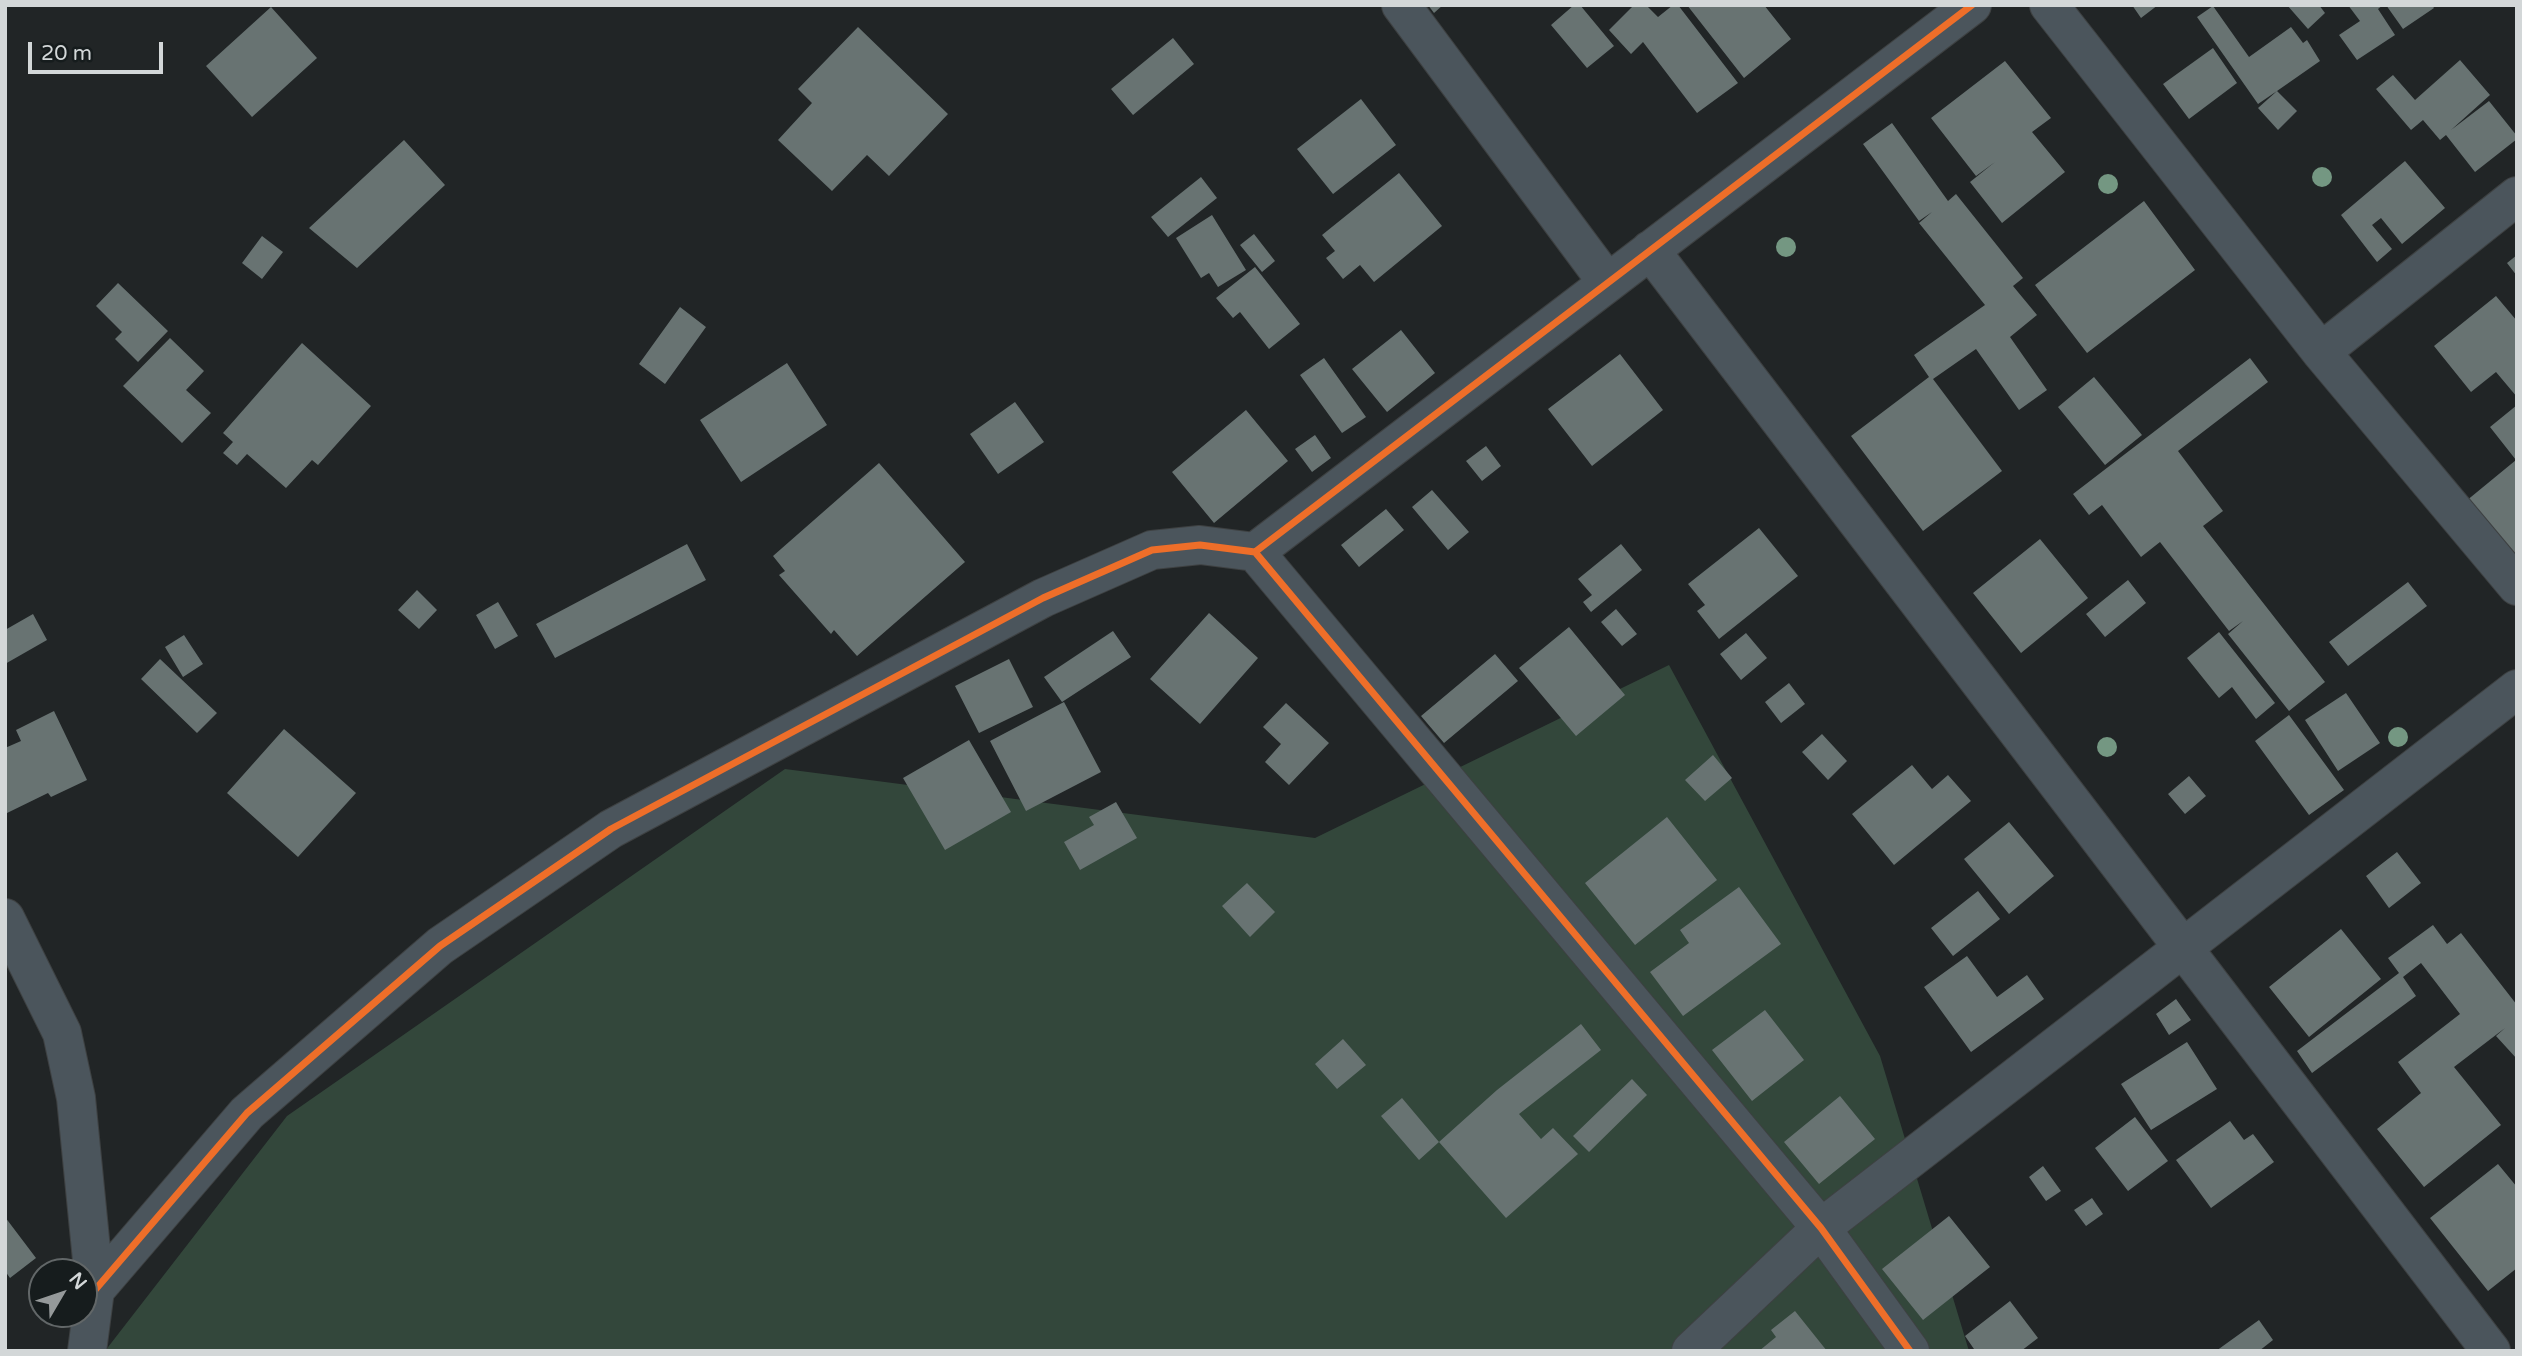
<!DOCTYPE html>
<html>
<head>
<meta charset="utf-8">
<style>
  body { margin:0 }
  #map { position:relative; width:2522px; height:1356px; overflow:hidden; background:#212526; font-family:"Varela Round",sans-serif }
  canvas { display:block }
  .frame { position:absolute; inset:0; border:7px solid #d3d7d8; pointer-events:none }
  .north { position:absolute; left:28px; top:1258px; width:70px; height:70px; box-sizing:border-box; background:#161c1d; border:2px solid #626768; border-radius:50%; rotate:51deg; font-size:19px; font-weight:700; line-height:28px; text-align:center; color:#d3d7d8 }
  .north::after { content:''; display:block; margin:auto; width:24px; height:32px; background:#95999a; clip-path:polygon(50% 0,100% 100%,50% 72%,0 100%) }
  .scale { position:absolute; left:28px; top:42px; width:135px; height:32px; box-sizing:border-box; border:4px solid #d3d7d8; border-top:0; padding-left:9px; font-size:21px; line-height:24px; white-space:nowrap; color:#d3d7d8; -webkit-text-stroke:5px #161c1d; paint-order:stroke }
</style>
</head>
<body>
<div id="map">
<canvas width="2522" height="1356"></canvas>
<div class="frame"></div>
<div class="north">N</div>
<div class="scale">20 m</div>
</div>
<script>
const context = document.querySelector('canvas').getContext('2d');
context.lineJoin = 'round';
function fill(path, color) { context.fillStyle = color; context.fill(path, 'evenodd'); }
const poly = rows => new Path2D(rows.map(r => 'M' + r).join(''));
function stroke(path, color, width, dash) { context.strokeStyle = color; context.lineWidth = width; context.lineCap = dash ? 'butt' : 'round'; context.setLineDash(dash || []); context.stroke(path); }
fill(poly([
  [1669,665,1880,1056,1969,1351,105,1351,287,1116,785,769,1315,838]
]), '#33473b');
fill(poly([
  [1428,5,1443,5,1434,13],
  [1574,5,1580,5,1614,46,1587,68,1551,25],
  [1634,5,1646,5,1658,17,1673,5,1678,5,1738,83,1697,113,1643,42,1631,54,1609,30],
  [1687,5,1764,5,1791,39,1744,78],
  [2132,5,2158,5,2141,18],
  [2287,5,2319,5,2325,13,2308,29],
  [2348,5,2383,5,2378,9,2395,35,2357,60,2339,35,2360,21],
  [2386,5,2432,5,2434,8,2403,29],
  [2213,6,2249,57,2291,27,2303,43,2307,40,2320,61,2277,91,2297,111,2278,130,2258,108,2277,91,2258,104,2197,17],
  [271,7,317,58,252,117,206,66],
  [858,27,948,114,889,176,867,155,832,191,778,140,812,103,798,89],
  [1173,38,1194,64,1133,115,1111,89],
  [2213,48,2237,83,2189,119,2163,84],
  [2460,60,2490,95,2451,130,2489,101,2517,136,2517,139,2475,172,2446,135,2440,140,2423,120,2411,130,2376,89,2393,75,2415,100],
  [2005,61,2051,118,2032,132,2065,172,2002,223,1970,182,1995,162,1976,176,1931,118],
  [1361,99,1396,145,1333,194,1297,149],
  [1892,123,1948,201,1956,194,2023,278,2013,286,2037,315,2010,337,2047,390,2019,410,1976,349,1933,379,2002,471,1923,531,1851,436,1929,377,1914,355,1985,305,1919,223,1932,212,1919,221,1863,144],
  [404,140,445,185,357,268,309,228],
  [2405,161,2445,208,2402,244,2381,218,2372,225,2392,249,2377,262,2341,215],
  [1399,173,1442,226,1374,282,1360,265,1343,279,1326,258,1335,251,1322,235],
  [1201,177,1217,198,1168,237,1151,217],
  [2144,201,2195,270,2087,353,2035,285],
  [1212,215,1246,270,1218,287,1209,273,1201,278,1176,238],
  [1254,234,1275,261,1262,272,1240,245],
  [262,236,283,252,262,279,242,263],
  [2517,255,2517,276,2507,263],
  [1255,267,1300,324,1269,349,1240,312,1233,318,1216,298],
  [118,283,168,331,138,362,115,339,122,332,96,306],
  [2496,296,2517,321,2517,397,2496,372,2471,392,2434,346],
  [680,307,706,327,665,384,639,364],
  [1401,330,1435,373,1387,412,1352,369],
  [170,338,204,371,186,390,211,413,182,443,123,386],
  [302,343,371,406,318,465,312,460,286,488,247,454,237,465,223,453,233,442,223,433],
  [1620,354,1663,410,1592,466,1548,409],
  [1324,358,1366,417,1342,433,1300,375],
  [2250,358,2268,382,2178,451,2223,511,2203,526,2325,682,2289,711,2228,634,2243,621,2229,631,2160,542,2141,557,2102,505,2089,515,2073,494],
  [787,363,827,425,741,482,700,420],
  [2094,377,2142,435,2105,465,2058,407],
  [1015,402,1044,442,998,474,970,434],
  [2517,405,2517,558,2460,506,2516,460,2490,427],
  [1246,410,1288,461,1214,523,1172,472],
  [1315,435,1331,458,1312,472,1295,449],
  [1486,446,1501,466,1482,481,1466,461],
  [879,463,965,562,857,656,834,630,831,634,779,575,785,571,773,556],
  [1432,490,1469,532,1448,550,1412,507],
  [1386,509,1404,530,1359,567,1341,545],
  [1759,528,1798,576,1719,639,1697,611,1705,605,1688,584],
  [2040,539,2088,598,2021,653,1973,593],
  [687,544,706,580,555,658,536,624],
  [1621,544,1642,570,1591,612,1583,602,1592,595,1578,579],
  [2128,580,2146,603,2105,637,2086,614],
  [2408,582,2427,606,2348,666,2329,642],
  [417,590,437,610,419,629,398,610],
  [498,602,518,636,495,649,476,615],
  [1616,609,1637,634,1622,646,1601,622],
  [1209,613,1258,658,1200,724,1150,679],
  [33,614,47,640,5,664,5,630],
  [1569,627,1625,695,1576,736,1519,668],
  [1113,631,1131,657,1062,702,1044,677],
  [2219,632,2275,703,2256,719,2232,687,2219,698,2187,658],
  [1746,633,1767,658,1741,680,1720,654],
  [184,635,203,664,183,677,165,647],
  [1495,654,1518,681,1444,743,1421,716],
  [160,659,217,713,197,733,141,679],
  [1009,659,1033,707,979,733,955,686],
  [1789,683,1805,704,1781,723,1765,702],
  [2346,693,2380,743,2338,771,2305,720],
  [1064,702,1101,772,1026,811,990,741],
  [1286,703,1329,743,1289,785,1265,762,1281,744,1263,727],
  [54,711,87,780,51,797,48,793,5,814,5,748,21,741,16,730],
  [2289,715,2344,790,2309,815,2255,741],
  [284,729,356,793,298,857,227,793],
  [1822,734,1847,761,1828,780,1802,752],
  [969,740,1011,812,945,850,903,778],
  [1713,755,1732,778,1705,801,1685,780],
  [1912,765,1932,789,1948,775,1971,801,1894,865,1852,814],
  [2189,776,2206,796,2185,814,2168,794],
  [1116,802,1137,838,1080,870,1064,842,1094,825,1089,817],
  [1667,817,1717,880,1635,945,1585,883],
  [2009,822,2054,876,2009,914,1964,859],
  [2397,852,2421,883,2389,908,2366,876],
  [1247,883,1275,912,1250,937,1222,906],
  [1739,887,1781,944,1683,1016,1650,972,1689,943,1680,930],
  [1978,891,2000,919,1953,956,1931,928],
  [2433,925,2447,944,2461,933,2517,1005,2517,1059,2496,1036,2505,1028,2454,1067,2501,1125,2424,1187,2377,1129,2421,1093,2398,1062,2460,1014,2421,963,2403,977,2416,996,2312,1073,2297,1051,2399,973,2388,958],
  [2341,929,2381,979,2309,1037,2269,987],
  [1967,956,1997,997,2027,975,2044,999,1971,1052,1924,987],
  [2176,999,2191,1020,2169,1035,2156,1014],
  [1765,1010,1804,1060,1752,1101,1712,1050],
  [1581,1024,1601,1050,1519,1114,1541,1139,1553,1128,1578,1154,1506,1218,1439,1142,1497,1090],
  [1343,1039,1366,1065,1337,1089,1315,1064],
  [2187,1042,2217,1089,2151,1130,2121,1084],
  [1632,1079,1647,1095,1589,1152,1573,1136],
  [1840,1096,1875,1139,1819,1184,1784,1142],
  [1402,1098,1439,1142,1419,1160,1381,1116],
  [2135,1117,2168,1161,2128,1191,2095,1148],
  [2230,1121,2244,1140,2253,1134,2274,1162,2211,1208,2176,1160],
  [2498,1164,2517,1187,2517,1268,2488,1291,2430,1218],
  [2043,1166,2061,1191,2046,1201,2029,1177],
  [2092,1198,2103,1214,2086,1226,2074,1210],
  [1949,1216,1990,1267,1923,1320,1882,1269],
  [5,1217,36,1258,10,1278,5,1271],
  [2010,1301,2038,1338,2021,1351,1971,1351,1974,1349,1965,1336],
  [1795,1311,1827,1351,1759,1351,1776,1337,1771,1330],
  [2259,1320,2273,1340,2259,1351,2216,1351]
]), '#687372');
const minor = poly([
  [1401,5,1607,282],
  [2049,5,2321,352,2517,586],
  [1650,250,2491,1351],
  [2321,352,2517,196],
  [5,918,62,1033,76,1098,95,1290,87,1351],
  [95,1290,247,1113,440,946,611,829,1043,598,1152,550,1200,545,1255,552],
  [1691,1351,1821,1228,2517,689],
  [1910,1351,1821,1228,1255,552,1972,5]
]);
stroke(minor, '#3e4142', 40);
stroke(minor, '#4b555c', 38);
stroke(poly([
  [95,1290,247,1113,440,946,611,829,1043,598,1152,550,1200,545,1255,552],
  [1910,1351,1821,1228,1255,552,1972,5]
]), '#ee6e29', 7);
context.fillStyle = '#749782';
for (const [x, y] of [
  [2322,177],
  [2108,184],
  [1786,247],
  [2398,737],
  [2107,747]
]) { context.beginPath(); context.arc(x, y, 10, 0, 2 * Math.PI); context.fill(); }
</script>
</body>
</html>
